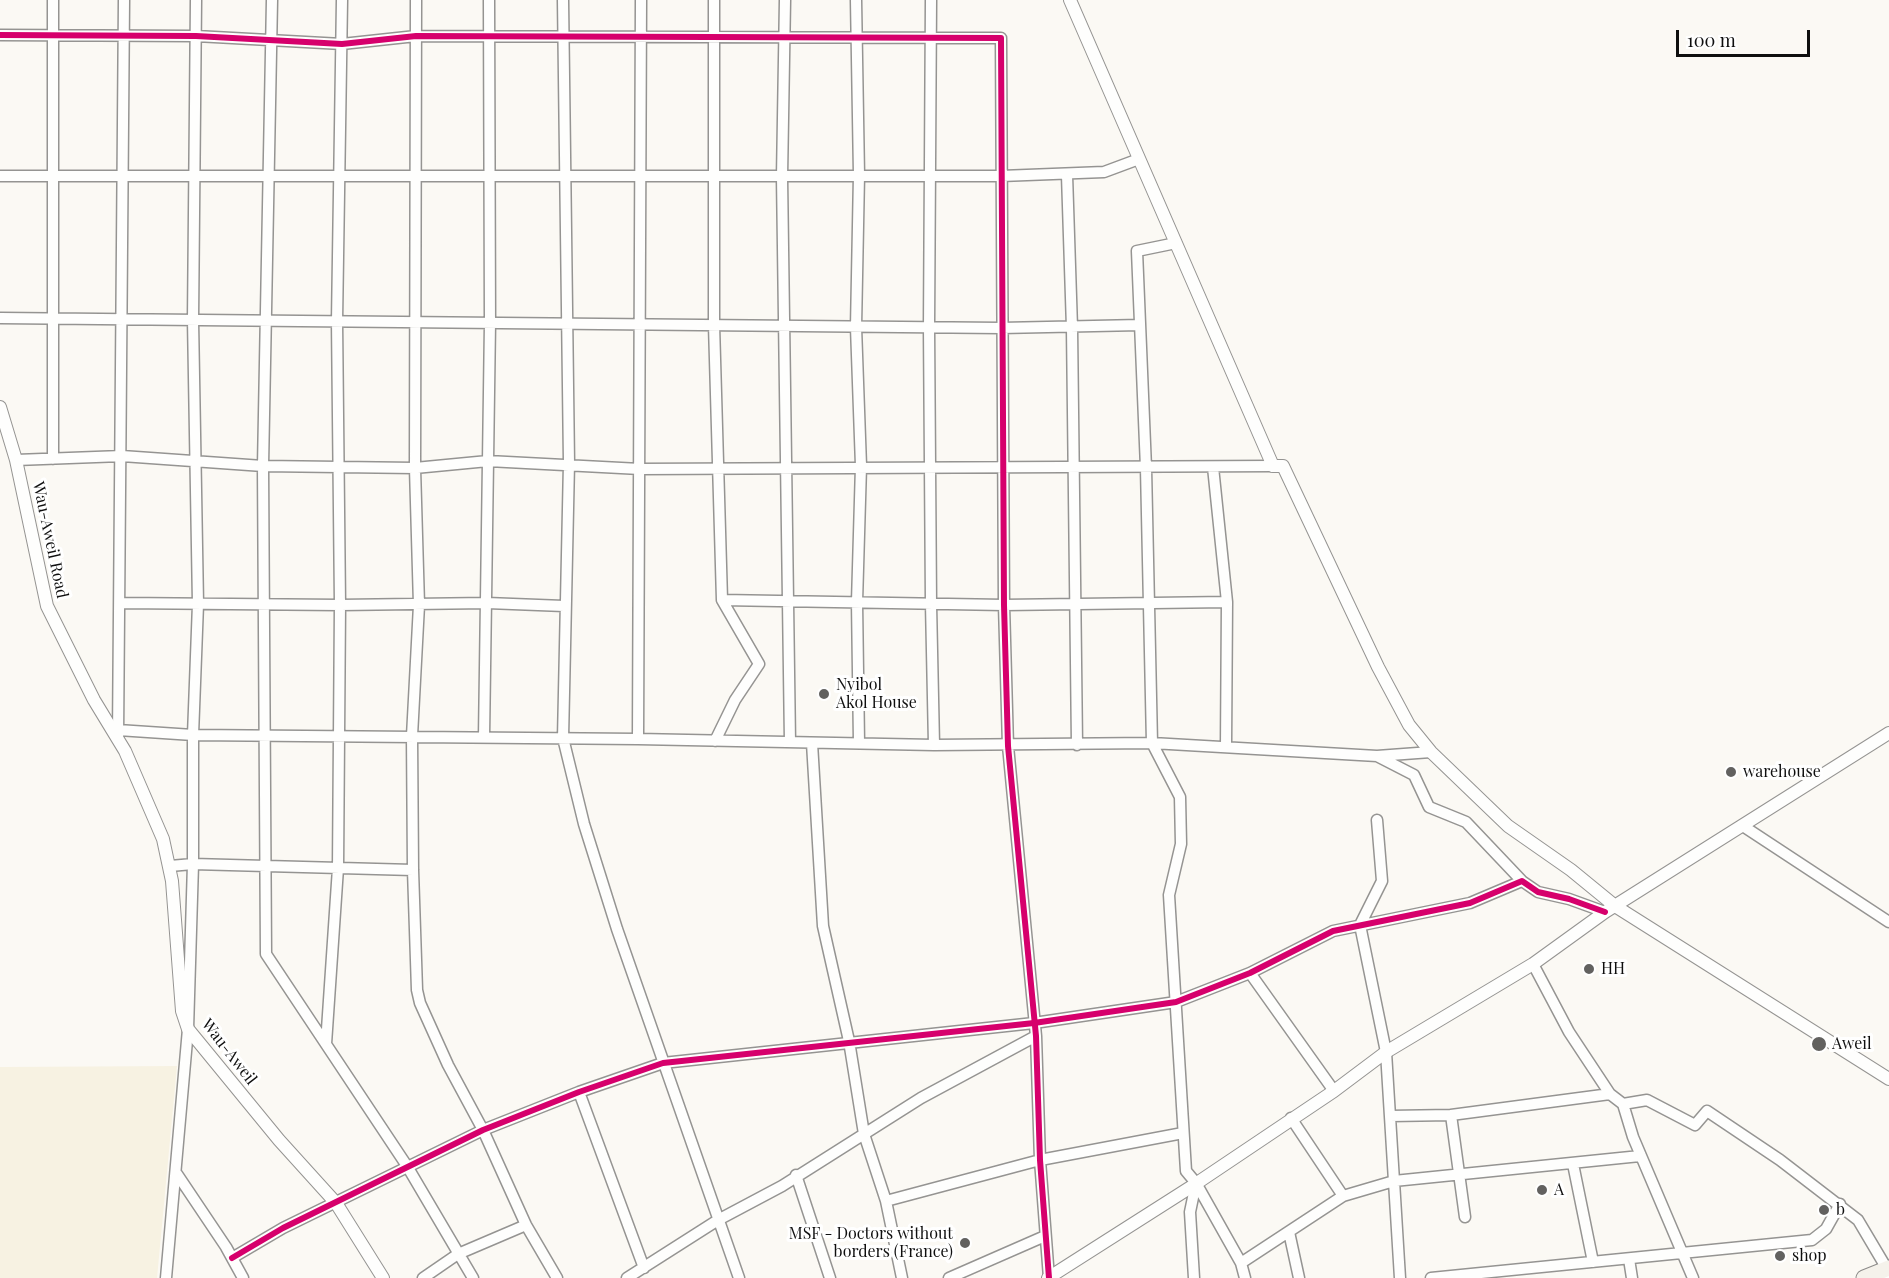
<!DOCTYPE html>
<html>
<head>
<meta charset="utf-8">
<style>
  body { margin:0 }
  #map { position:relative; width:1889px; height:1278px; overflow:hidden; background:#fbf9f4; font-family:"Playfair Display",serif }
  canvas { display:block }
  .scale { position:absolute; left:1676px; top:30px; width:134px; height:27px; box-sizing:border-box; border:3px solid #0f0f0f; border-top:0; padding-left:8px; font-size:18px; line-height:21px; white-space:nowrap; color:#0f0f0f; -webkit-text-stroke:4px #fff; paint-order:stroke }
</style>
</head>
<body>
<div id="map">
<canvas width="1889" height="1278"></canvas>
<div class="scale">100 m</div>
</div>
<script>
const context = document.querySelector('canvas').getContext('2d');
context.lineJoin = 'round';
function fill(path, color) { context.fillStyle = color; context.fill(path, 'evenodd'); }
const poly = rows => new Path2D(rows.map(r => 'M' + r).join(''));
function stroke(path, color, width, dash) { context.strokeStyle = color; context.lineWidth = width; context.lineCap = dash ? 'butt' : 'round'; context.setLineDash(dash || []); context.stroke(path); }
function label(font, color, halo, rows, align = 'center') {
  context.font = font + ' "Playfair Display",serif'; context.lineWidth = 6; context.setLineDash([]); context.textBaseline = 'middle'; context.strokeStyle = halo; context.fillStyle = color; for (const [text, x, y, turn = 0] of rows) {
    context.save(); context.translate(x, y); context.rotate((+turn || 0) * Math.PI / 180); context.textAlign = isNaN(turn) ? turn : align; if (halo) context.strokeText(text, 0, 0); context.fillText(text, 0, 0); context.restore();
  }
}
fill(poly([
  [177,1066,157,1278,0,1278,0,1067]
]), '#f7f2e2');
const minor = poly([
  [53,0,53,459],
  [272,0,263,466,266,954,407,1166,473,1278],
  [416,0,415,468,419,605,412,736,413,870,417,990,420,1003,448,1065,483,1130,526,1225,557,1278],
  [563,0,569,463,563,738,584,824,617,929,739,1278],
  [714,0,714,325,722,600,759,664,735,700,715,741],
  [785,0,782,177,790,742],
  [856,0,859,175,856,327,861,466,857,602,859,743],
  [931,0,929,327,931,604,934,745],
  [0,35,196,36,342,44,416,36,1001,38,1004,605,1008,746,1036,1036,1040,1160,1049,1278],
  [1067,175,1072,328,1077,745],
  [0,176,1001,176,1104,172,1139,159],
  [1176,243,1137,251,1146,468,1152,743,1180,797,1181,844,1169,895,1186,1171,1196,1183],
  [0,318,1001,328,1140,325],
  [16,460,122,456,263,466,415,468,488,461,640,469,1273,466],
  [1213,467,1227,602,1226,746],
  [722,600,1004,605,1227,602],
  [121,603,340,605,487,603,564,606],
  [118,730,193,735,638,739,934,745,1152,743,1377,756,1431,752],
  [118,737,124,0],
  [484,737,490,323,489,0],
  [638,739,641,0],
  [812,743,823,926,849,1041,864,1134,886,1201,902,1278],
  [1377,756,1414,775,1429,807,1466,822,1522,881],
  [1377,820,1382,881,1360,925,1386,1052,1400,1278],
  [1743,826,1889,922],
  [170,866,193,864,413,870],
  [1533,964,1569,1032,1610,1094],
  [1250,973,1334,1091],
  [326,1044,338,868,340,605,337,321,342,0],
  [579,1092,644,1268],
  [1623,1104,1647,1100,1695,1125,1707,1111,1780,1160,1858,1220,1887,1269,1887,1278],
  [1451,1115,1465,1217],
  [1390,1116,1451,1115,1610,1094,1623,1104,1633,1137,1693,1278],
  [1291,1118,1343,1196],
  [1573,1164,1593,1262],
  [177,1174,226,1247,243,1278],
  [796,1175,830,1278],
  [886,1201,1040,1160,1183,1133],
  [1289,1232,1299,1278],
  [232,1258,283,1228,483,1130,579,1092,663,1063,1034,1023,1176,1002,1250,973,1333,931,1470,903,1522,881,1538,892,1569,899,1605,912],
  [1629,1259,1632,1278],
  [1241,1263,1343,1196,1394,1181,1640,1156],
  [166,1278,188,1029,193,864,193,735,198,604,193,320,196,0],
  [423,1278,458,1254,526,1225],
  [627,1278,718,1220,782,1186,921,1098,1036,1036],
  [949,1278,1045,1236],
  [1194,1278,1190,1212,1196,1183,1241,1263,1245,1278],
  [1431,1278,1812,1240,1826,1229,1840,1204]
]);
const tertiary = poly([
  [1070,0,1273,466,1283,466,1378,667,1409,725,1431,752,1508,826,1571,870,1615,906,1889,1079],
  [0,407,16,460,47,606,94,700,125,751,163,839,172,881,182,1011,188,1029,279,1140,336,1203,383,1278],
  [1048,1278,1194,1185,1334,1091,1386,1052,1533,964,1605,912,1889,733]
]);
const secondary = poly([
  [1864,1278,1889,1268]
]);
stroke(minor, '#959492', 13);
stroke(tertiary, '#959492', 14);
stroke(secondary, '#8c8b89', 17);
stroke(minor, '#fefefd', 10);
stroke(tertiary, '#fefefd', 12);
stroke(secondary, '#f5f2eb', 15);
stroke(poly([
  [0,35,196,36,342,44,416,36,1001,38,1004,605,1008,746,1036,1036,1040,1160,1049,1278],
  [232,1258,283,1228,483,1130,579,1092,663,1063,1034,1023,1176,1002,1250,973,1333,931,1470,903,1522,881,1538,892,1569,899,1605,912]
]), '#d6006c', 6);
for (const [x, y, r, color] of [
  [824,694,6,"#62615f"],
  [1731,772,6,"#62615f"],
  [1589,969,6,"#62615f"],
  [1819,1044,8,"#62615f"],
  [1542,1190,6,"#62615f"],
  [1824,1210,6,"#62615f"],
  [965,1243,6,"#62615f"],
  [1780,1256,6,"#62615f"]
]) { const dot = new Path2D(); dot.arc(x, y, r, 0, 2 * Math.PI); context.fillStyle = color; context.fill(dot); stroke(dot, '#fff', 2); }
label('16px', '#0f0f0f', '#fff', [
  ["Wau-Aweil Road",50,540,78],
  ["Wau-Aweil",229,1052,52]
]);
label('16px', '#0f0f0f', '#fff', [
  ["Nyibol",836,685],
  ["Akol House",836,703],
  ["warehouse",1743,772],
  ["HH",1601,969],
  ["Aweil",1832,1044],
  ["A",1554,1190],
  ["b",1836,1210],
  ["MSF - Doctors without",953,1234,"right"],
  ["borders (France)",953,1252,"right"],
  ["shop",1792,1256]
], 'left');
</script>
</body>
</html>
